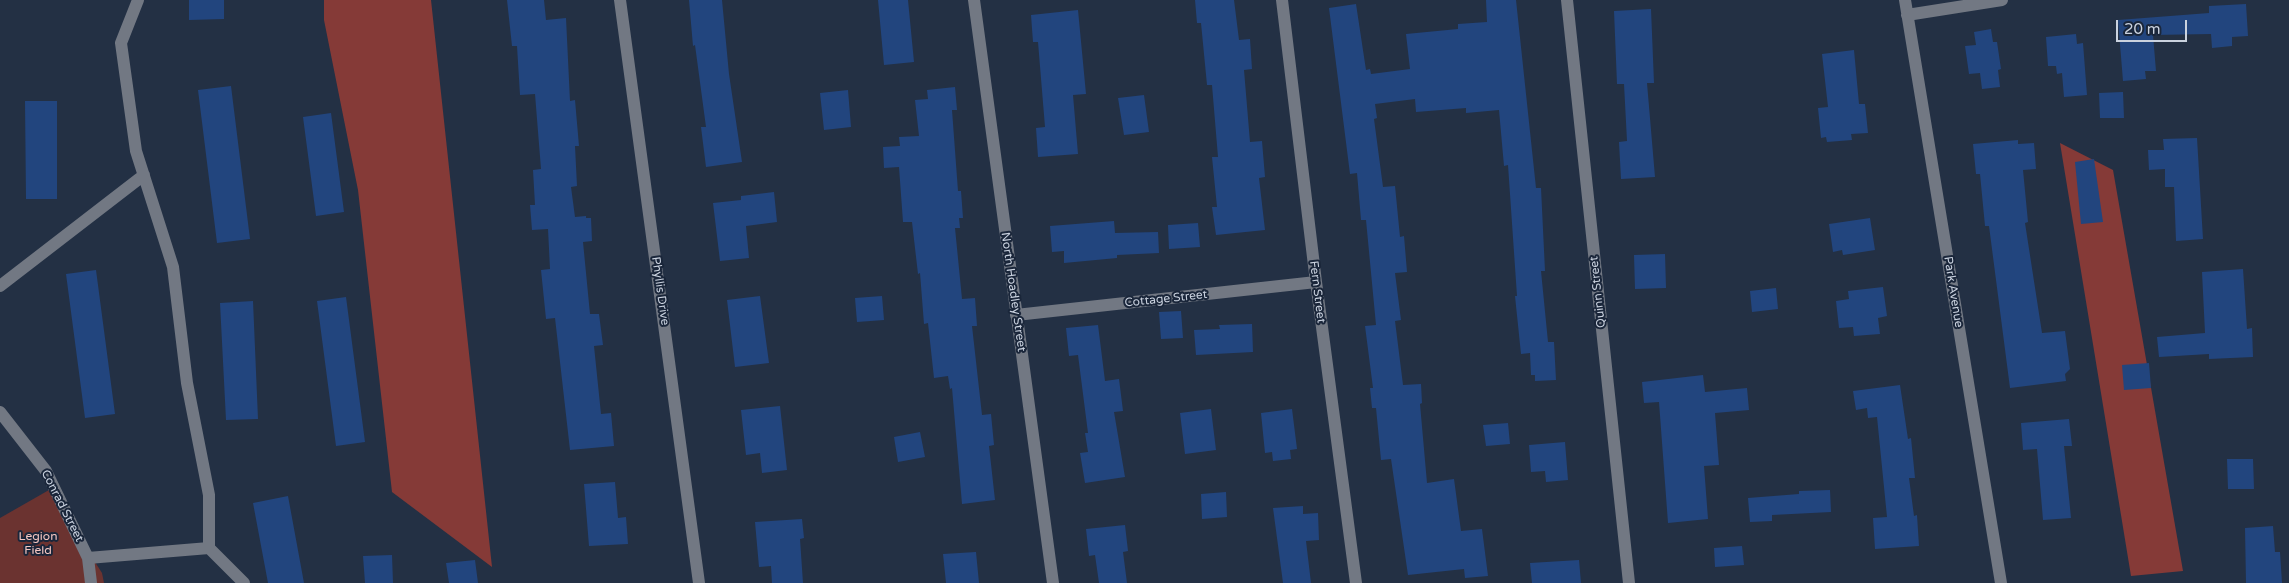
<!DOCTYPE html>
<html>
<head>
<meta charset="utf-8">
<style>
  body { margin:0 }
  #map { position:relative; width:2289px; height:583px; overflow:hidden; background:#233044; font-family:"Varela Round",sans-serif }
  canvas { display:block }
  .scale { position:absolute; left:2116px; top:20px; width:71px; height:22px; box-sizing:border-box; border:2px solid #cad2df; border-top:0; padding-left:6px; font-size:15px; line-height:18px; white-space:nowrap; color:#cad2df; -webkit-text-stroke:4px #1a263a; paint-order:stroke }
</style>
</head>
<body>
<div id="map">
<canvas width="2289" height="583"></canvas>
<div class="scale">20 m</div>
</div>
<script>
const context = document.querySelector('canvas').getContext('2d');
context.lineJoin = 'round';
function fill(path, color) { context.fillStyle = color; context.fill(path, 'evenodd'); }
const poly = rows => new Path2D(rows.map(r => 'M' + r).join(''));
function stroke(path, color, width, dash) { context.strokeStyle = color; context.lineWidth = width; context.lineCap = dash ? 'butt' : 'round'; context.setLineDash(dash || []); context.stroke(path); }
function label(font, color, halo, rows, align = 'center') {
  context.font = font + ' "Varela Round",sans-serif'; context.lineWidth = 4; context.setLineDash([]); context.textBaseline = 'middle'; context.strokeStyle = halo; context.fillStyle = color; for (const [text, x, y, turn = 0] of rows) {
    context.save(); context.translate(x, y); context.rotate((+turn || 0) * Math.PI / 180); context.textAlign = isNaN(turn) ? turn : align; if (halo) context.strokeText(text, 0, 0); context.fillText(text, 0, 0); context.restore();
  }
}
fill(poly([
  [49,490,102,573,104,583,0,583,0,518]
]), '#6b3330');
fill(poly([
  [324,0,431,0,492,567,392,492,358,190,324,20],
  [2060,143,2113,170,2183,571,2131,576]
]), '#853a37');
fill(poly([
  [189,0,224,0,224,19,189,20],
  [507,0,544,0,546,20,566,18,570,101,575,100,579,146,575,146,577,186,571,187,575,217,586,216,586,218,591,218,592,241,583,242,590,314,599,314,603,345,594,346,601,414,611,413,614,446,570,450,555,318,546,319,541,270,550,269,548,229,532,230,530,205,535,205,533,170,541,169,535,94,520,95,517,46,512,46],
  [689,0,722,0,729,74,742,162,706,167,701,127,706,127,695,45,693,46],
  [878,0,908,0,914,62,884,65],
  [1195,0,1234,0,1239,40,1250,39,1252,69,1244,70,1250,142,1262,141,1265,177,1259,178,1265,230,1216,235,1212,207,1217,207,1212,157,1218,157,1212,85,1207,85,1201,23,1197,23],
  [1486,0,1516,0,1536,188,1541,188,1545,271,1541,271,1548,342,1554,342,1556,380,1535,381,1535,375,1531,375,1530,353,1521,354,1515,296,1517,296,1508,165,1504,166,1499,110,1466,113,1466,108,1416,112,1415,99,1375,104,1377,118,1374,119,1383,187,1395,186,1400,237,1404,236,1407,272,1395,273,1401,320,1395,321,1403,385,1421,384,1422,403,1420,404,1427,483,1454,479,1461,531,1482,529,1488,576,1465,578,1464,569,1408,575,1391,459,1381,460,1376,408,1372,408,1370,388,1373,388,1365,326,1376,325,1366,220,1361,220,1357,173,1350,174,1329,8,1356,4,1366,70,1370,69,1371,74,1410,69,1406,34,1458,29,1458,24,1487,22],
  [2246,4,2248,36,2232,37,2232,46,2212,48,2211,34,2153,35,2156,71,2145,71,2146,79,2123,81,2118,20,2209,13,2209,6],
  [1651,9,1654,83,1647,83,1655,177,1621,179,1619,142,1627,141,1624,84,1617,84,1614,11],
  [1078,10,1086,94,1073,95,1078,154,1038,157,1036,128,1045,127,1038,42,1033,42,1031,15],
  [1991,29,1993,42,1997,42,2001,69,1998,70,2000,87,1982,89,1980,73,1969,74,1965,46,1976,45,1974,32],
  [2076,34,2077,44,2083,43,2087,95,2064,97,2062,73,2057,74,2056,66,2048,66,2046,37],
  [1854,50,1859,104,1865,104,1868,133,1851,134,1852,140,1827,142,1826,137,1821,138,1818,108,1828,107,1822,54],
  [231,86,250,239,217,243,198,90],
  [955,87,957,110,952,110,958,191,961,191,963,218,959,218,960,228,955,228,962,299,975,298,977,326,972,326,982,415,991,414,994,445,989,446,995,500,962,504,952,388,950,389,948,376,934,378,928,323,924,324,920,273,918,274,912,222,903,222,899,167,884,168,883,147,900,146,899,137,919,136,915,100,928,99,927,90],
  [848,90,851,127,824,130,820,93],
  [2123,92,2124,118,2100,118,2099,93],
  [1144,95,1149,132,1124,135,1118,98],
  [25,101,57,101,57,199,26,199],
  [331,113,344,212,316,216,303,117],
  [2197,138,2203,239,2176,241,2174,187,2165,187,2165,169,2149,170,2148,150,2164,150,2163,139],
  [2018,140,2018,144,2034,143,2036,169,2023,170,2028,222,2025,223,2042,333,2065,331,2070,369,2065,374,2066,381,2010,388,1989,226,1985,226,1980,174,1976,174,1973,144],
  [2094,159,2103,222,2081,224,2075,162],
  [774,192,777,222,746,226,749,258,720,261,713,203,741,200,741,196],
  [1870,218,1875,250,1843,255,1842,250,1833,252,1829,224],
  [1114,221,1115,233,1158,232,1159,253,1117,255,1117,258,1064,263,1064,251,1052,252,1050,226],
  [1198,223,1200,247,1169,249,1168,225],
  [1665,254,1666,288,1635,289,1634,255],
  [2243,269,2247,329,2252,328,2253,357,2209,359,2209,354,2159,357,2157,337,2205,333,2202,272],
  [96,270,115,414,85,418,66,274],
  [1883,287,1887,316,1878,318,1880,334,1854,336,1853,327,1839,328,1836,301,1849,299,1848,291],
  [1776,288,1778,309,1752,312,1750,291],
  [760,296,769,363,735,367,727,300],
  [882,296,884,320,857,322,855,298],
  [346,297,365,442,336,446,317,301],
  [253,301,258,419,226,420,220,303],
  [1181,311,1183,338,1161,339,1159,312],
  [1252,324,1253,352,1196,355,1194,330,1220,329,1219,325],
  [1098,325,1105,381,1119,379,1123,411,1114,412,1125,477,1085,483,1080,453,1088,452,1085,433,1088,433,1078,355,1069,356,1066,328],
  [2149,363,2151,388,2124,390,2122,365],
  [1703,375,1705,392,1747,388,1749,410,1715,413,1719,465,1704,466,1708,519,1668,523,1659,402,1644,403,1642,382],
  [1900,385,1908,439,1911,438,1915,478,1909,478,1914,516,1917,515,1919,546,1875,549,1873,518,1887,517,1877,417,1868,418,1867,408,1856,410,1853,391],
  [780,406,787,470,762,473,760,453,746,455,741,410],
  [1211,409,1216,450,1185,454,1180,413],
  [1292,409,1297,449,1290,450,1291,459,1273,461,1272,452,1265,453,1261,413],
  [2069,419,2072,446,2064,446,2071,518,2043,520,2037,449,2023,450,2021,423],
  [1508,423,1510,444,1486,446,1483,425],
  [920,432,925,457,898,462,894,437],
  [1565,442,1568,480,1546,482,1545,471,1531,472,1529,445],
  [2227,459,2253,459,2254,489,2228,489],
  [615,482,618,518,626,517,628,544,589,546,584,484],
  [1830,490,1831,512,1772,515,1772,521,1750,522,1748,498,1799,494,1799,491],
  [1226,492,1227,517,1202,519,1201,494],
  [288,496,304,583,268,583,253,503],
  [1303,506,1303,514,1318,513,1319,540,1306,541,1311,583,1283,583,1273,508],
  [802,519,804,538,800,539,803,583,772,583,771,566,759,567,755,522],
  [1125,525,1128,551,1123,552,1127,583,1099,583,1095,555,1089,556,1086,529],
  [2273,526,2275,552,2280,552,2282,583,2246,583,2245,528],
  [1742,546,1744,565,1715,567,1714,548],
  [976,552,979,583,946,583,943,554],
  [392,555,393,583,365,583,363,556],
  [475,560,478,583,449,583,446,563],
  [1579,560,1581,583,1532,583,1530,563]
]), '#22457e');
stroke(poly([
  [138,0,121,43,136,151,173,267,187,383,209,495,209,548,244,583],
  [620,0,699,583],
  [974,0,1053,583],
  [1282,0,1316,282,1356,583],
  [1567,0,1629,583],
  [1905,0,2001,583],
  [1907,15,2002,0],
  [0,286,144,175],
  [1016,315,1316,282],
  [0,412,46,471,88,558,91,583],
  [88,558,209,548]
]), '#727883', 12);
label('12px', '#cad2df', '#1a263a', [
  ["Phyllis Drive",660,291,82],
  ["North Hoadley Street",1013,292,82],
  ["Fern Street",1317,292,83],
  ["Quinn Street",1598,292,-96],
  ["Park Avenue",1953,292,81],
  ["Cottage Street",1166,299,-6],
  ["Conrad Street",62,506,63]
]);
label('12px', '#f4c6c1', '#1a263a', [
  ["Legion",38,537],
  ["Field",38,551]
]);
</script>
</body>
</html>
